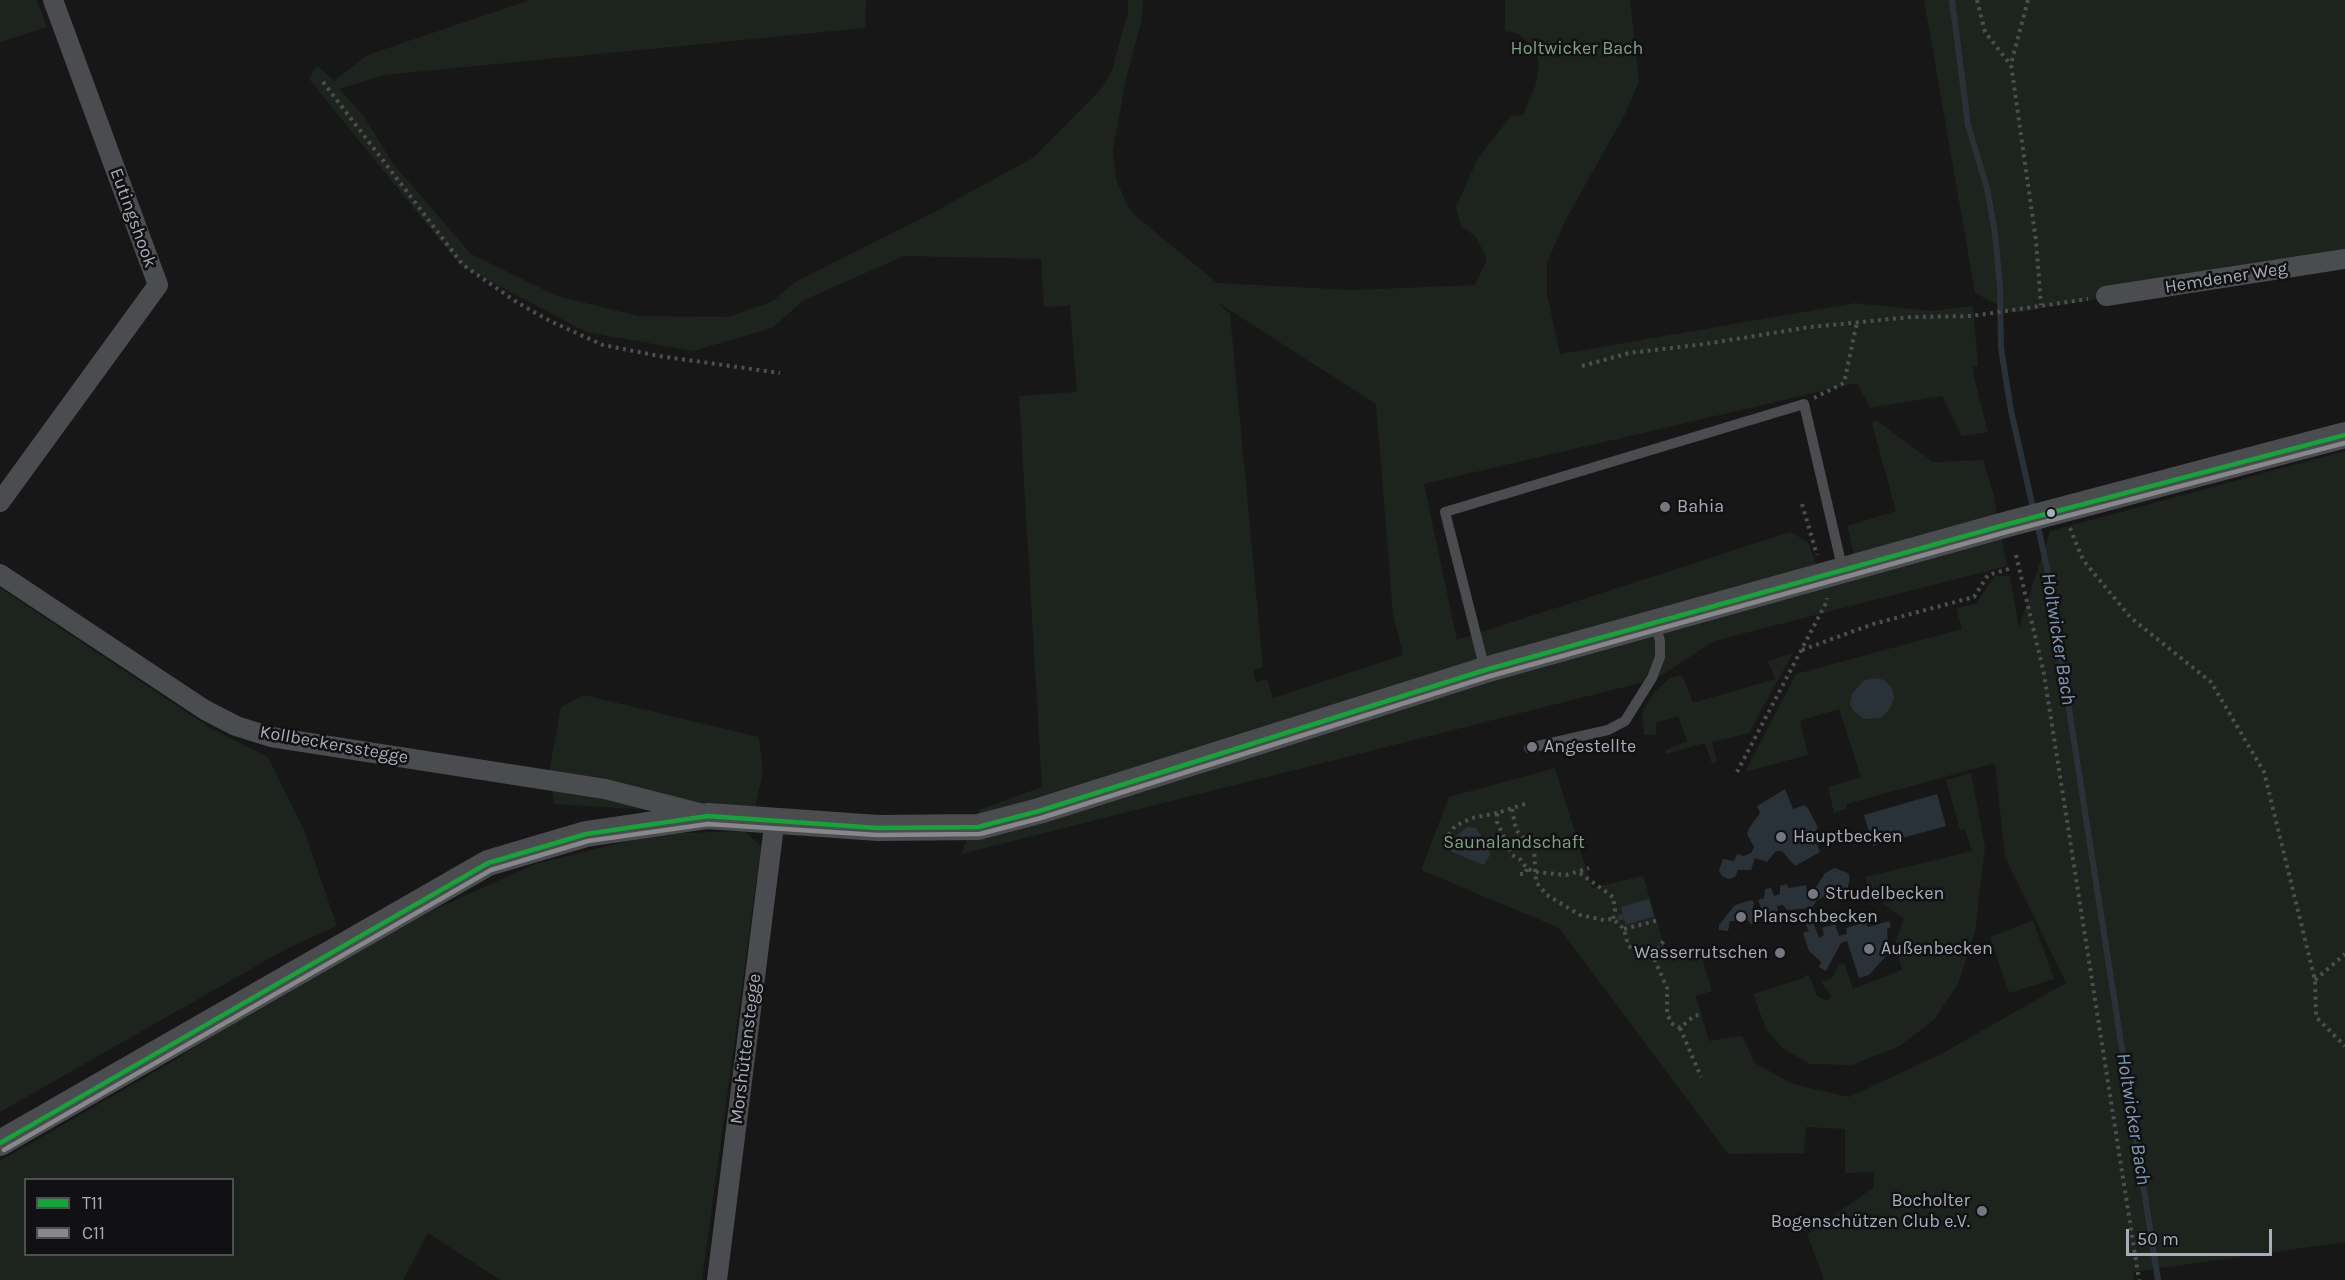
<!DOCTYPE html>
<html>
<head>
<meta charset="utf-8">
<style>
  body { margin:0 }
  #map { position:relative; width:2345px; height:1280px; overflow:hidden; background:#171717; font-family:Karla,sans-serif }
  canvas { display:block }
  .legend { position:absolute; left:24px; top:1178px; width:210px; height:78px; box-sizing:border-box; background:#111113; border:2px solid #4d4f55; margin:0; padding:8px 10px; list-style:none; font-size:18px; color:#a8adb8 }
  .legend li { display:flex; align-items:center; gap:12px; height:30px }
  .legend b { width:30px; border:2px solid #4d4f55 }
  .scale { position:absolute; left:2126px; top:1229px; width:146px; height:27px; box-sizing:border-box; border:3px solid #a8adb8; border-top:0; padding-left:8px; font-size:18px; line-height:21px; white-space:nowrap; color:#a8adb8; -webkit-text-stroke:4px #111113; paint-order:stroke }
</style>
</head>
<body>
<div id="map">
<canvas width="2345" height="1280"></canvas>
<ul class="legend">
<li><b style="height:8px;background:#13a538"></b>T11</li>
<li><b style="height:8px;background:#87878c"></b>C11</li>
</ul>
<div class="scale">50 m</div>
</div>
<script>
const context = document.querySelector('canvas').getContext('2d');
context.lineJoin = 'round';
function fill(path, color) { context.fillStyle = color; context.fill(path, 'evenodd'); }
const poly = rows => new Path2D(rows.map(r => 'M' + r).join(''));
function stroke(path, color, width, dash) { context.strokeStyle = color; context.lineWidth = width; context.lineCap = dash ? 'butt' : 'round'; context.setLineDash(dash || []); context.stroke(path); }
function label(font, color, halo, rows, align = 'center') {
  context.font = font + ' Karla,sans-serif'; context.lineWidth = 5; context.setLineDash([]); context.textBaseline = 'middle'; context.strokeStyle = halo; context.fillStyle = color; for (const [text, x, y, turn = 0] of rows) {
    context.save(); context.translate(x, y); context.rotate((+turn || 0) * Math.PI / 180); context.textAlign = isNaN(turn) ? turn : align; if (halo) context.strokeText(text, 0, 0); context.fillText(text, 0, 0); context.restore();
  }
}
fill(poly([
  [0,0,37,0,47,27,0,42],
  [530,0,866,0,865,28,384,75,339,89,363,115,394,165,471,254,557,296,638,316,728,317,771,302,797,281,938,210,1034,157,1102,88,1112,70,1128,12,1128,0,1143,0,1141,22,1125,83,1113,151,1116,179,1128,207,1137,217,1217,283,1353,290,1475,285,1487,259,1476,237,1461,226,1456,207,1478,158,1511,116,1523,115,1536,84,1539,63,1533,47,1517,33,1505,31,1505,0,1630,0,1639,81,1624,116,1565,221,1547,263,1547,294,1560,354,1855,303,1931,311,1973,306,1978,366,1973,367,1974,378,1988,432,1962,436,1942,396,1870,408,1857,383,1424,484,1457,640,1790,532,1808,542,1817,567,1854,555,1847,526,1896,511,1872,424,1876,420,1933,462,1983,460,1993,493,2007,566,1714,641,1656,679,961,854,979,810,1042,787,1019,396,1077,392,1070,306,1044,307,1041,259,904,256,804,300,772,328,693,351,586,332,460,265,309,79,317,65,334,81,367,55],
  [1217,302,1376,404,1393,614,1403,655,1273,698,1267,679,1256,682,1253,670,1263,667,1230,314],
  [1924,0,2345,0,2345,257,2013,313,1975,293],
  [2345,451,2345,1242,2133,1272,2134,1280,1824,1280,1807,1234,1873,1188,1874,1172,1845,1173,1845,1129,1806,1127,1804,1153,1728,1154,1559,928,1421,870,1449,797,1555,768,1592,888,1643,876,1668,958,1700,951,1712,991,1696,996,1709,1041,1742,1036,1755,1063,1793,1084,1849,1097,1941,1054,2066,983,2005,857,1995,763,1847,804,1847,808,1834,813,1828,787,1861,777,1839,709,1800,721,1808,755,1745,772,1796,674,1962,629,1956,608,1976,604,1994,576,2010,576,2019,628,2050,531],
  [0,588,210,728,268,757,304,830,337,926,286,949,0,1112],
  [1793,653,1749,733,1712,742,1717,762,1712,764,1705,743,1666,754,1666,750,1687,741,1678,716,1656,723,1656,735,1644,735,1642,713,1654,692,1670,678,1682,675,1693,703,1775,679,1768,661],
  [584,695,759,737,763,772,754,812,701,813,554,804,549,772,561,707],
  [1971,773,1985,847,1975,932,1958,984,1934,1020,1898,1047,1852,1065,1810,1064,1782,1048,1766,1029,1753,994,1804,978,1804,974,1810,977,1817,996,1828,1001,1831,996,1821,982,1832,978,1839,965,1844,963,1853,989,1902,970,1895,943,1904,919,1867,891,1866,877,1972,851,1965,829,1960,830,1946,780],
  [745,831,761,847,702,1280,500,1280,428,1233,403,1280,0,1280,0,1161,175,1060,216,1033,431,911,535,864,656,834],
  [26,1180,232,1180,232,1254,26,1254],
  [2033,920,2054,979,2009,993,1990,937]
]), '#1d241e');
fill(poly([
  [1875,678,1884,680,1892,688,1894,698,1889,710,1880,718,1864,719,1854,711,1850,704,1852,694,1863,681],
  [1785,789,1793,809,1805,805,1808,808,1818,828,1813,834,1820,852,1795,866,1782,851,1776,851,1767,862,1755,858,1751,870,1738,870,1735,877,1728,879,1722,876,1719,870,1723,859,1734,861,1737,854,1744,856,1751,853,1754,847,1747,834,1749,828,1760,813,1757,806],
  [1937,794,1946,826,1873,846,1864,815],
  [1467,827,1476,828,1488,846,1490,855,1484,865,1452,852,1449,849,1451,841],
  [1835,868,1848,873,1850,878,1846,895,1838,897,1827,895,1817,900,1812,908,1787,910,1783,905,1777,906,1778,916,1766,921,1758,900,1764,898,1765,889,1771,888,1774,896,1780,894,1780,886,1786,884,1789,888,1806,885,1807,891,1815,889,1825,873],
  [1649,899,1654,916,1626,925,1624,919,1619,921,1617,916,1623,914,1621,907],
  [1751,900,1754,902,1752,914,1759,919,1756,924,1750,924,1749,921,1730,921,1728,931,1719,930,1719,925,1735,905],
  [1811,916,1819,938,1824,935,1822,928,1835,924,1839,936,1847,934,1846,928,1866,922,1868,927,1889,921,1891,927,1887,929,1888,947,1885,957,1869,975,1859,978,1847,941,1841,943,1826,971,1819,967,1821,962,1809,951,1803,933,1809,931,1803,918]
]), '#2a3239');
stroke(poly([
  [1952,0,1968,125,1987,188,1995,233,2000,287,2001,348,2011,411,2034,512],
  [2037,522,2047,568,2158,1280]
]), '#2a3239', 6);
stroke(poly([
  [1977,0,1985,32,2010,64],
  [2028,0,2011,64,2036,241,2041,305],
  [323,82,463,265,518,303,550,321,603,345,659,356,780,373],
  [1582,366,1629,353,1705,344,1810,327,1911,317,1972,316,2088,299],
  [1814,398,1844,383,1857,322],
  [1802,504,1817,555],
  [2070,528,2083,560,2131,618,2211,682,2264,772,2315,980,2316,1017,2345,1046],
  [2016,555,2044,674,2139,1280],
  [1802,650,1873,624,1974,597,1988,575,2012,568],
  [1737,772,1827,601,1827,598],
  [1525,804,1497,813,1497,822,1512,855,1521,860,1527,869,1537,872,1566,875,1589,868],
  [1512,809,1516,830,1534,849,1536,882,1547,895,1580,915,1604,920,1613,919,1624,929,1628,945,1632,949,1653,956,1667,988,1667,1013,1671,1023,1680,1028,1694,1016,1702,1014],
  [1444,841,1455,826,1472,818,1497,813],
  [1580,873,1613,897,1615,910,1613,919],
  [1520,874,1525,874,1527,869],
  [1624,929,1659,920],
  [1653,956,1665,939],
  [2315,980,2345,954],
  [1680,1028,1701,1077]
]), '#4d4e52', 4, [3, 4.5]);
stroke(poly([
  [1485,670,1445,512,1804,404,1843,571],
  [1529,748,1608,730,1625,721,1652,678,1660,657,1660,641,1655,623]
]), '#4b4c50', 10);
stroke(poly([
  [2106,296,2345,259],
  [0,502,158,285,53,0],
  [0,574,205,710,236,726,271,737,605,789,703,814],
  [717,1280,775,818]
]), '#4b4c50', 20);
stroke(poly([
  [0,1143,488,863,586,834,708,816,878,828,978,827,1039,811,1485,670,2008,524,2345,435]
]), '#4b4c50', 26);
stroke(poly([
  [0,1143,488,863,586,834,708,816,878,828,978,827,1039,811,1485,670,2008,524,2345,435]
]), '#13a538', 4.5);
stroke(poly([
  [4,1150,491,870,588,841,708,824,877,835,980,834,1041,818,1487,677,2010,531,2345,443]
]), '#87878c', 4.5);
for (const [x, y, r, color] of [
  [1665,507,6,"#757880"],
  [2051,513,5,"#a8adb8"],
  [1532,747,6,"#757880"],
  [1781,837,6,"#757880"],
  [1813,894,6,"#757880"],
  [1741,917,6,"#757880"],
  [1869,949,6,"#757880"],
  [1780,953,6,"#757880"],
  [1982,1211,6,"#757880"]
]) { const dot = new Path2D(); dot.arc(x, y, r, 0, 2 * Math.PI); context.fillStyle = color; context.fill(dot); stroke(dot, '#111113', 2); }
label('18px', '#7fa381', '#111113', [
  ["Holtwicker Bach",1577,49],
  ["Saunalandschaft",1514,843]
]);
label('18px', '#a8adb8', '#111113', [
  ["Eutingshook",133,218,70],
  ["Hemdener Weg",2226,278,-9],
  ["Kollbeckersstegge",334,745,10],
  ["Morshüttenstegge",746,1049,-83]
]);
label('18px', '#a8adb8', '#111113', [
  ["Bahia",1677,507],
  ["Angestellte",1544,747],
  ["Hauptbecken",1793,837],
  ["Strudelbecken",1825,894],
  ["Planschbecken",1753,917],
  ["Außenbecken",1881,949],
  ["Wasserrutschen",1768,953,"right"],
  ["Bocholter",1970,1201,"right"],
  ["Bogenschützen Club e.V.",1970,1222,"right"]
], 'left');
label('italic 20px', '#7f9bb3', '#111113', [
  ["Holtwicker Bach",2058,639,81],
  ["Holtwicker Bach",2133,1119,81]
]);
</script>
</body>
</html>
